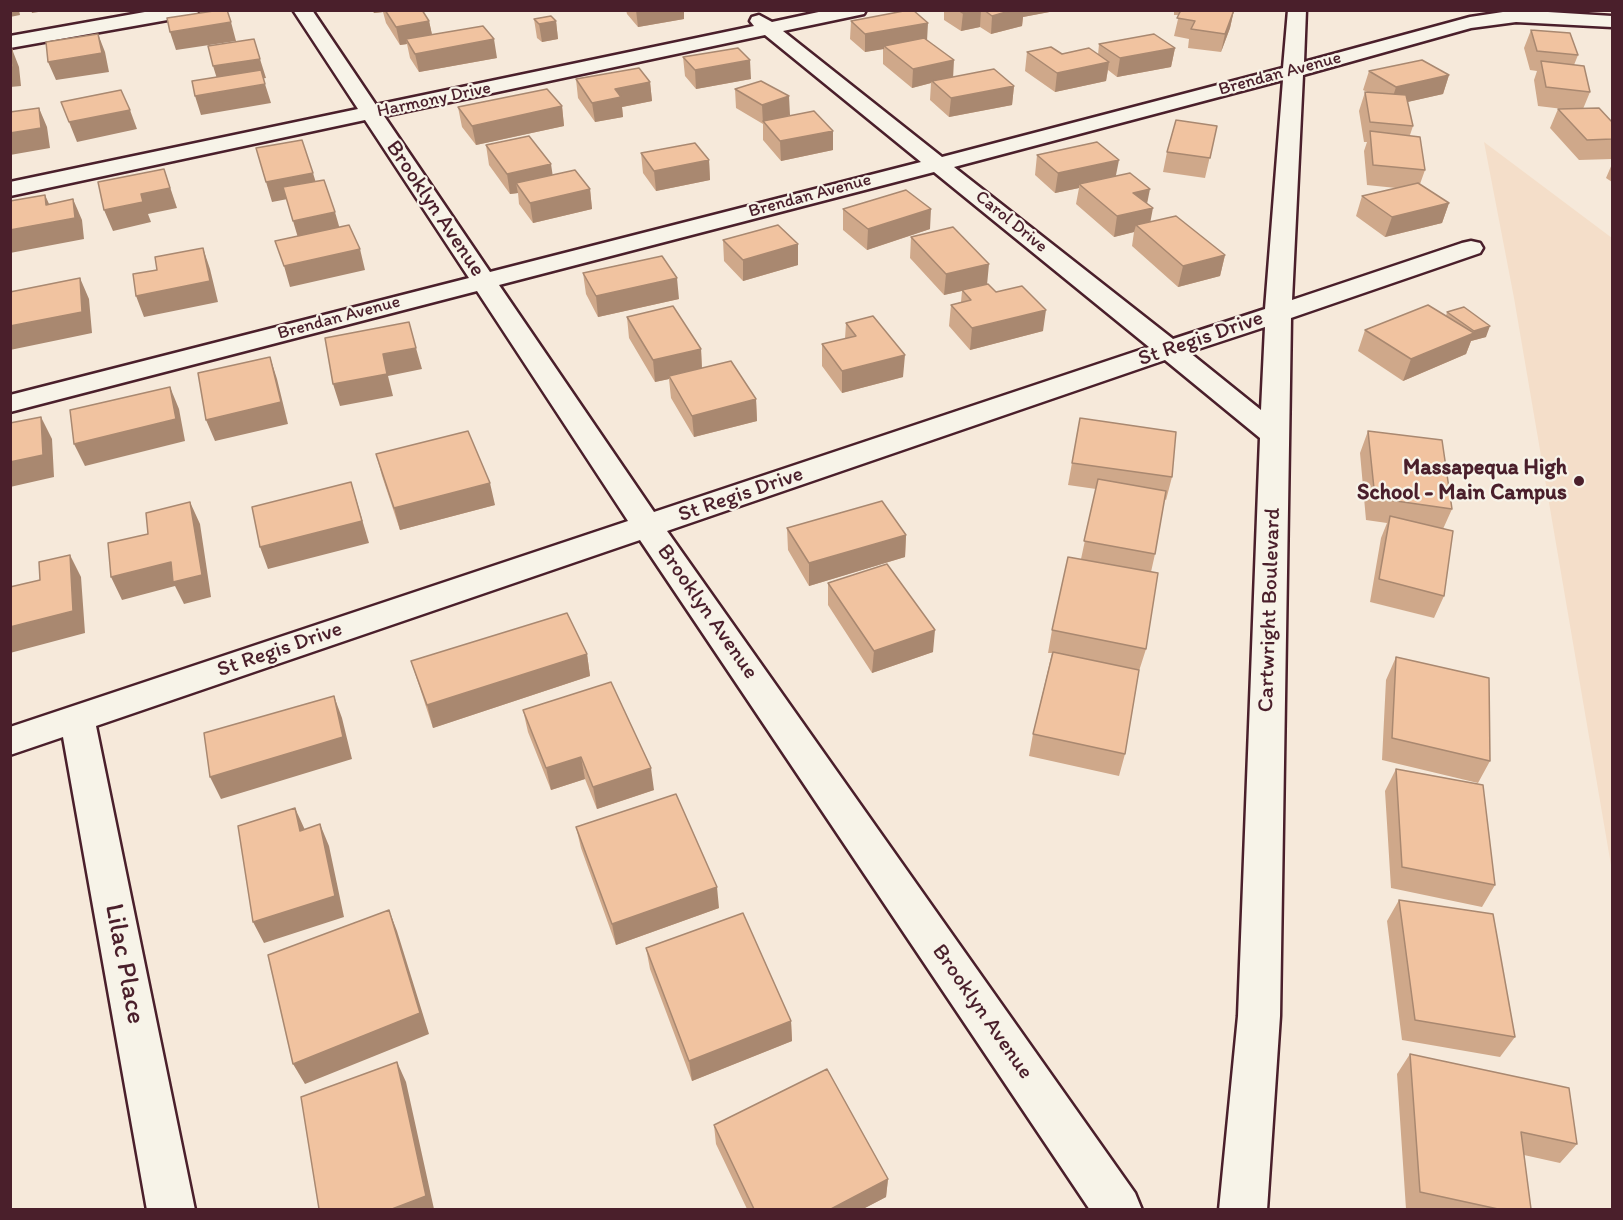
<!DOCTYPE html>
<html>
<head>
<meta charset="utf-8">
<style>
  body { margin:0 }
  #map { position:relative; width:1623px; height:1220px; overflow:hidden; background:#f6e9da; font-family:Itim,sans-serif }
  canvas { display:block }
  .frame { position:absolute; inset:0; border:12px solid #4a1f2b; pointer-events:none }
</style>
</head>
<body>
<div id="map">
<canvas width="1623" height="1220"></canvas>
<div class="frame"></div>
</div>
<script>
const context = document.querySelector('canvas').getContext('2d');
context.lineJoin = 'round';
function fill(path, color) { context.fillStyle = color; context.fill(path, 'evenodd'); }
const poly = rows => new Path2D(rows.map(r => 'M' + r).join(''));
function stroke(path, color, width, dash) { context.strokeStyle = color; context.lineWidth = width; context.lineCap = dash ? 'butt' : 'round'; context.setLineDash(dash || []); context.stroke(path); }
function label(font, color, halo, rows, align = 'center') {
  context.font = font + ' Itim,sans-serif'; context.lineWidth = 4.5; context.setLineDash([]); context.textBaseline = 'middle'; context.strokeStyle = halo; context.fillStyle = color; for (const [text, x, y, turn = 0] of rows) {
    context.save(); context.translate(x, y); context.rotate((+turn || 0) * Math.PI / 180); context.textAlign = isNaN(turn) ? turn : align; if (halo) context.strokeText(text, 0, 0); context.fillText(text, 0, 0); context.restore();
  }
}
fill(poly([
  [1484,142,1612,238,1612,871,1514,298]
]), '#f4dec9');
const minor = poly([
  [156,10,199,10,197,14,190,16,10,48,10,36,156,10],
  [293,10,312,10,376,105,754,26,750,21,752,17,759,15,772,22,828,10,866,10,864,14,783,31,942,157,1283,68,1288,10,1306,10,1304,62,1470,17,1516,10,1612,16,1612,27,1516,22,1471,28,1303,75,1292,300,1462,243,1471,241,1480,243,1483,248,1480,253,1291,318,1280,1016,1267,1210,1219,1210,1238,1016,1260,438,1165,360,667,531,1135,1193,1142,1210,1090,1210,640,540,96,726,195,1210,147,1210,63,737,10,755,10,727,628,521,477,291,10,412,10,395,469,278,365,120,10,196,10,182,358,109,293,10],
  [765,35,921,162,490,272,384,116,765,35],
  [1283,80,1265,309,1173,339,954,167,1283,80],
  [934,172,1149,347,654,512,499,285,934,172],
  [1265,327,1261,410,1189,352,1265,327]
]);
stroke(minor, '#4a1f2b', 5);
fill(minor, '#f7f3e8');
fill(poly([
  [372,10,422,10,429,21,432,35,497,58,419,72,410,58,407,44,400,45,386,23,383,12,374,13],
  [626,10,684,10,684,19,638,27,627,14],
  [944,10,1060,10,1023,17,1022,26,991,34,980,27,961,31,944,20],
  [1174,10,1234,10,1230,28,1221,52,1188,48,1189,39,1174,36,1179,15,1174,15],
  [534,19,556,21,558,39,542,42,537,38],
  [851,21,927,40,953,77,1014,86,1012,105,949,117,930,100,931,83,912,88,883,64,883,49,865,52,850,39],
  [1531,30,1578,55,1574,65,1590,92,1583,109,1612,122,1612,159,1579,160,1550,128,1558,109,1563,109,1538,106,1534,80,1537,71,1530,70,1524,48],
  [1099,44,1175,48,1171,67,1117,77,1108,70,1106,81,1055,92,1025,71,1027,52,1098,55],
  [683,57,751,79,696,89,685,76],
  [1369,71,1449,75,1443,94,1407,102,1413,126,1410,135,1425,170,1420,184,1449,203,1442,223,1385,237,1356,216,1362,196,1396,188,1367,185,1364,151,1367,142,1364,142,1359,111,1365,92,1367,92,1363,90],
  [576,79,650,82,652,101,622,107,623,117,595,122,578,98],
  [735,89,790,115,785,117,833,131,833,150,781,161,763,140,763,124,736,108],
  [562,106,564,126,476,145,462,127,458,107],
  [1217,126,1205,178,1163,172,1167,152],
  [486,145,552,175,590,189,592,209,533,223,519,204,518,193,510,194,489,165],
  [641,153,709,160,710,180,656,191,643,173],
  [1037,155,1116,176,1147,204,1150,222,1225,255,1220,276,1178,287,1132,246,1134,232,1114,237,1076,204,1079,188,1055,193,1035,175],
  [1612,164,1612,182,1606,178],
  [843,209,930,229,867,250,843,230],
  [911,237,987,284,996,292,1043,331,970,350,949,326,951,305,961,302,962,291,944,295,910,258],
  [723,240,798,244,798,265,743,281,724,261],
  [583,273,679,299,598,317,586,294],
  [1447,312,1486,337,1471,341,1466,354,1403,381,1358,351,1365,330,1446,316],
  [627,317,701,349,702,368,756,399,757,421,694,437,671,398,669,379,655,382,629,338],
  [846,323,903,377,842,393,822,366,822,344,845,339],
  [1080,418,1172,477,1166,500,1164,499,1155,554,1151,572,1146,649,1139,671,1125,754,1119,776,1029,756,1033,734,1052,653,1048,653,1052,630,1081,559,1096,489,1068,485],
  [1368,431,1452,509,1443,529,1444,596,1434,618,1370,602,1381,538,1387,523,1366,520,1360,453],
  [376,454,495,505,400,530,382,476],
  [787,528,906,535,905,557,809,586,788,550],
  [828,583,933,652,872,673,828,605],
  [587,654,590,676,433,728,411,661],
  [1396,657,1490,761,1478,783,1382,760,1386,680],
  [523,710,654,790,597,809,585,779,551,790,528,732],
  [1396,769,1495,885,1482,907,1391,888,1385,791],
  [576,827,719,908,616,945,581,848],
  [1399,900,1515,1037,1500,1057,1402,1040,1387,921],
  [646,948,791,1021,792,1041,692,1081,650,969],
  [1410,1054,1577,1144,1560,1163,1524,1155,1531,1209,1406,1209,1397,1074],
  [714,1125,888,1179,886,1197,863,1209,747,1209,716,1144]
]), '#cfa88a');
fill(poly([
  [10,10,19,10,20,15,10,17],
  [31,10,51,10,32,13],
  [373,10,383,10,383,12,374,13],
  [636,10,684,10,684,19,638,27],
  [975,10,981,10,980,27,961,31,963,13],
  [1012,10,1060,10,1023,17,1022,26,991,34,992,16],
  [1234,10,1230,28,1221,52,1225,34],
  [429,21,433,39,406,39,407,44,400,45,396,27],
  [556,21,558,39,542,42,539,24],
  [231,22,236,41,176,50,170,32],
  [928,23,927,41,884,46,884,49,865,52,865,34],
  [98,34,105,52,109,72,56,80,48,62],
  [494,39,497,58,419,72,415,54],
  [1175,48,1171,67,1117,77,1120,58],
  [12,49,19,67,21,86,10,87],
  [260,59,266,78,219,85,213,66],
  [750,60,751,79,696,89,695,70],
  [954,60,953,79,932,81,931,83,912,88,913,69],
  [1109,62,1106,81,1055,92,1057,73],
  [1449,75,1443,94,1390,106,1396,87],
  [650,82,652,101,622,107,623,117,595,122,592,103,615,89],
  [265,84,271,103,201,115,195,96],
  [1014,86,1012,105,949,117,951,98],
  [789,96,790,115,765,124,763,121,763,124,762,105],
  [562,106,564,126,476,145,472,126],
  [39,108,47,127,50,148,10,155,10,133],
  [130,110,137,129,77,142,69,122],
  [833,131,833,150,781,161,780,141],
  [709,160,710,180,656,191,654,171],
  [1119,160,1115,180,1079,184,1079,188,1055,193,1058,173],
  [551,164,554,184,516,183,518,193,510,194,507,174],
  [164,169,177,208,148,214,151,222,113,231,104,210,141,194],
  [313,173,319,193,272,202,266,182],
  [590,189,592,209,533,223,530,203],
  [1150,189,1146,209,1133,193],
  [45,195,54,215,73,199,82,220,84,239,10,253,10,230,46,205],
  [1449,203,1442,223,1385,237,1392,217],
  [1153,208,1149,229,1136,225,1134,232,1114,237,1117,216],
  [931,209,930,229,867,250,868,229],
  [335,212,341,233,299,241,293,221],
  [798,244,798,265,743,281,743,260],
  [203,248,210,269,218,302,144,317,136,296],
  [360,249,365,270,290,287,284,266],
  [1225,255,1220,276,1178,287,1183,266],
  [989,264,987,285,944,295,946,274],
  [80,278,89,299,92,333,10,350,10,326],
  [677,278,679,299,598,317,596,296],
  [1046,310,1043,331,970,350,972,328],
  [1490,326,1486,337,1471,341,1466,354,1403,381,1411,359,1472,334,1474,331],
  [416,348,422,369,388,376,393,396,340,406,333,384,383,354],
  [701,349,702,371,669,376,669,379,655,382,653,360],
  [905,355,903,377,842,393,842,371],
  [270,357,277,379,288,424,215,441,206,420],
  [170,387,179,409,185,441,85,466,74,444],
  [756,399,757,421,694,437,692,416],
  [41,417,52,439,54,477,10,487,10,462],
  [351,482,369,543,268,569,260,547],
  [490,483,495,505,400,530,394,508],
  [190,502,200,524,211,597,184,604,175,586,122,600,111,577],
  [906,535,905,557,809,586,809,563],
  [70,555,81,577,85,633,10,653,10,627],
  [935,630,933,652,872,673,874,651],
  [587,654,590,676,433,728,427,705],
  [334,696,342,718,352,759,221,799,210,777],
  [581,757,585,779,551,790,546,768],
  [651,768,654,790,597,809,593,787],
  [295,808,305,830,300,831],
  [320,824,329,846,344,917,264,943,253,922],
  [717,887,719,908,616,945,612,924],
  [389,910,397,931,429,1034,305,1084,293,1064],
  [791,1021,792,1041,692,1081,689,1061],
  [397,1062,406,1082,434,1209,392,1209],
  [888,1179,886,1197,863,1209,831,1209]
]), '#a98870');
const building = poly([
  [220,10,227,10,231,22,170,32,167,18,220,10],
  [385,10,422,10,429,21,396,27,385,10],
  [909,10,913,10,928,23,865,34,851,21,909,10],
  [958,10,975,10,963,13,958,10],
  [984,10,1013,10,992,16,984,10],
  [1181,10,1198,11,1199,10,1234,10,1225,34,1191,29,1195,21,1177,18,1181,10],
  [551,16,556,21,539,24,534,19,551,16],
  [483,26,494,39,415,54,406,39,483,26],
  [1531,30,1570,33,1578,55,1537,51,1531,30],
  [98,34,102,53,48,62,46,42,98,34],
  [1154,34,1175,48,1120,58,1099,44,1154,34],
  [924,38,954,60,913,69,884,46,924,38],
  [254,39,260,59,213,66,208,46,254,39],
  [1051,47,1062,54,1089,48,1109,62,1057,73,1027,52,1051,47],
  [738,48,750,60,695,70,683,57,738,48],
  [10,49,12,49,13,67,10,67,10,49],
  [1422,60,1449,75,1396,87,1369,71,1422,60],
  [1541,61,1584,66,1590,92,1546,87,1541,61],
  [639,68,650,82,615,89,621,97,592,103,576,79,639,68],
  [994,69,1014,86,951,98,932,81,994,69],
  [261,70,265,84,195,96,192,81,261,70],
  [761,81,789,96,762,105,735,89,761,81],
  [547,89,562,106,472,126,458,107,547,89],
  [121,90,130,110,69,122,61,102,121,90],
  [1365,92,1406,95,1413,126,1370,122,1365,92],
  [39,108,41,128,10,133,10,112,39,108],
  [1599,108,1612,122,1612,139,1587,140,1558,109,1599,108],
  [814,111,833,131,780,141,763,121,814,111],
  [1176,120,1217,126,1210,158,1167,152,1176,120],
  [1370,131,1420,137,1425,170,1373,165,1370,131],
  [529,136,551,164,507,174,486,145,529,136],
  [302,140,313,173,266,182,256,148,302,140],
  [1097,142,1119,160,1058,173,1037,155,1097,142],
  [695,143,709,160,654,171,641,153,695,143],
  [164,169,170,188,141,194,143,202,104,210,98,182,164,169],
  [575,170,590,189,530,203,516,183,575,170],
  [1130,173,1150,189,1133,193,1153,208,1117,216,1079,184,1130,173],
  [324,180,335,212,293,221,283,187,324,180],
  [1418,183,1449,203,1392,217,1362,196,1418,183],
  [906,190,931,209,868,229,843,209,906,190],
  [45,195,46,205,73,199,75,218,10,230,10,201,45,195],
  [1176,216,1225,255,1183,266,1136,225,1176,216],
  [349,225,360,249,284,266,275,241,349,225],
  [778,225,798,244,743,260,723,240,778,225],
  [953,227,989,264,946,274,911,237,953,227],
  [203,248,210,281,136,296,133,274,157,270,155,257,203,248],
  [662,256,677,278,596,296,583,273,662,256],
  [80,278,82,312,10,326,10,292,80,278],
  [988,284,996,292,1022,286,1046,310,972,328,951,305,971,300,962,290,988,284],
  [1428,305,1474,333,1411,359,1365,330,1428,305],
  [673,306,701,349,653,360,627,317,673,306],
  [1464,307,1490,326,1474,331,1447,312,1464,307],
  [873,316,905,355,842,371,822,344,856,336,846,323,873,316],
  [409,322,416,348,383,354,387,374,333,384,325,338,409,322],
  [270,357,281,402,206,420,198,373,270,357],
  [731,361,756,399,692,416,669,376,731,361],
  [170,387,176,419,74,444,70,410,170,387],
  [41,417,43,455,10,462,10,423,41,417],
  [1080,418,1176,432,1172,477,1072,463,1080,418],
  [468,431,490,483,394,508,376,454,468,431],
  [1368,431,1442,440,1452,509,1375,498,1368,431],
  [1098,479,1166,491,1155,554,1084,541,1098,479],
  [351,482,362,521,260,547,252,507,351,482],
  [882,501,906,535,809,563,787,528,882,501],
  [190,502,202,575,173,582,171,562,111,577,108,543,148,534,146,513,190,502],
  [1390,516,1453,531,1444,596,1379,579,1390,516],
  [70,555,73,611,10,627,10,587,40,580,39,562,70,555],
  [1068,557,1158,573,1146,649,1052,630,1068,557],
  [887,564,935,630,874,651,828,583,887,564],
  [567,613,587,654,427,705,411,661,567,613],
  [1053,652,1139,670,1125,754,1033,734,1053,652],
  [1396,657,1489,678,1490,761,1392,738,1396,657],
  [611,682,651,768,593,787,581,757,546,768,523,710,611,682],
  [334,696,343,737,210,777,204,733,334,696],
  [1396,769,1483,785,1495,885,1402,867,1396,769],
  [676,794,717,887,612,924,576,827,676,794],
  [295,808,300,831,320,824,335,896,253,922,238,826,295,808],
  [1399,900,1493,914,1515,1037,1415,1020,1399,900],
  [389,910,420,1013,293,1064,268,955,389,910],
  [743,913,791,1021,689,1061,646,948,743,913],
  [1410,1054,1569,1088,1577,1144,1521,1132,1531,1209,1498,1209,1420,1192,1410,1054],
  [397,1062,426,1196,392,1209,319,1209,301,1097,397,1062],
  [827,1069,888,1179,831,1209,754,1209,714,1125,827,1069]
]);
fill(building, '#f1c3a0');
stroke(building, '#a98870', 1.5);
for (const [x, y, r, color] of [
  [1579,481,6,"#4a1f2b"]
]) { const dot = new Path2D(); dot.arc(x, y, r, 0, 2 * Math.PI); context.fillStyle = color; context.fill(dot); stroke(dot, '#f7f3e8', 2); }
label('18px', '#4a1f2b', '#f7f3e8', [
  ["Brendan Avenue",1280,74,-15],
  ["Harmony Drive",434,100,-12],
  ["Brendan Avenue",810,196,-15],
  ["Carol Drive",1011,222,39],
  ["Brendan Avenue",339,318,-15]
]);
label('22px', '#4a1f2b', '#f7f3e8', [
  ["Brooklyn Avenue",435,209,56],
  ["St Regis Drive",1201,339,-19],
  ["St Regis Drive",741,495,-19],
  ["Cartwright Boulevard",1270,610,-88],
  ["Brooklyn Avenue",707,612,55],
  ["St Regis Drive",280,650,-19],
  ["Brooklyn Avenue",982,1012,55]
]);
label('bold 22px', '#4a1f2b', '#f7f3e8', [
  ["Massapequa High",1567,468],
  ["School - Main Campus",1567,493]
], 'right');
label('27px', '#4a1f2b', '#f7f3e8', [
  ["Lilac Place",124,964,79]
]);
</script>
</body>
</html>
